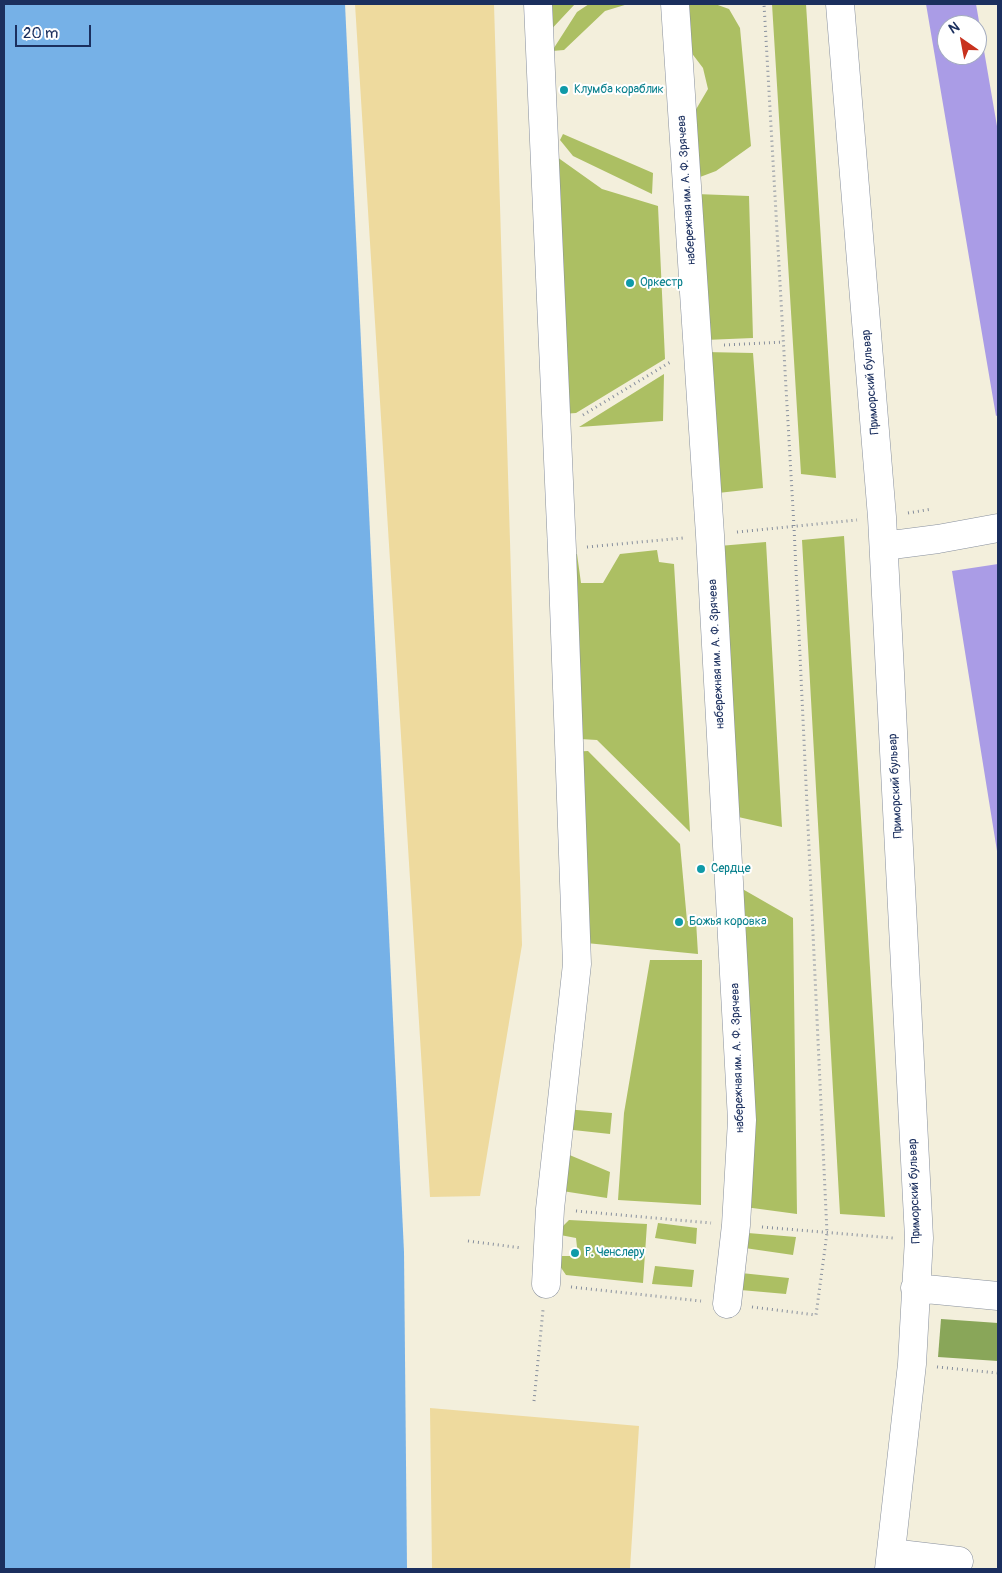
<!DOCTYPE html>
<html>
<head>
<meta charset="utf-8">
<style>
  body { margin:0 }
  #map { position:relative; width:1002px; height:1573px; overflow:hidden; background:#f3efdc; font-family:Pangolin,sans-serif }
  canvas { display:block }
  .frame { position:absolute; inset:0; border:5px solid #1b2f5e; pointer-events:none }
  .north { position:absolute; left:937px; top:15px; width:50px; height:50px; box-sizing:border-box; background:#fff; border:1px solid #a4acbf; border-radius:50%; rotate:327deg; font-size:14px; font-weight:700; line-height:20px; text-align:center; color:#1b2f5e }
  .north::after { content:''; display:block; margin:auto; width:18px; height:22px; background:#c8321e; clip-path:polygon(50% 0,100% 100%,50% 72%,0 100%) }
  .scale { position:absolute; left:15px; top:25px; width:76px; height:22px; box-sizing:border-box; border:2px solid #1b2f5e; border-top:0; padding-left:6px; font-size:15px; line-height:18px; white-space:nowrap; color:#1b2f5e; -webkit-text-stroke:4px #fff; paint-order:stroke }
</style>
</head>
<body>
<div id="map">
<canvas width="1002" height="1573"></canvas>
<div class="frame"></div>
<div class="north">N</div>
<div class="scale">20 m</div>
</div>
<script>
const context = document.querySelector('canvas').getContext('2d');
context.lineJoin = 'round';
function fill(path, color) { context.fillStyle = color; context.fill(path, 'evenodd'); }
const poly = rows => new Path2D(rows.map(r => 'M' + r).join(''));
function stroke(path, color, width, dash) { context.strokeStyle = color; context.lineWidth = width; context.lineCap = dash ? 'butt' : 'round'; context.setLineDash(dash || []); context.stroke(path); }
function label(font, color, halo, rows, align = 'center') {
  context.font = font + ' Pangolin,sans-serif'; context.lineWidth = 4; context.setLineDash([]); context.textBaseline = 'middle'; context.strokeStyle = halo; context.fillStyle = color; for (const [text, x, y, turn = 0] of rows) {
    context.save(); context.translate(x, y); context.rotate((+turn || 0) * Math.PI / 180); context.textAlign = isNaN(turn) ? turn : align; if (halo) context.strokeText(text, 0, 0); context.fillText(text, 0, 0); context.restore();
  }
}
fill(poly([
  [545,4,575,4,546,35],
  [589,4,628,4,605,11,564,50,552,51,577,12],
  [680,4,715,4,729,9,740,28,751,146,716,171,692,180,688,123,708,89,703,68,681,39],
  [772,4,806,4,836,478,801,474],
  [563,134,653,173,652,194,573,156,560,140],
  [550,152,602,189,658,206,665,359,576,413,562,414],
  [696,194,749,196,753,338,705,340],
  [705,352,753,353,763,488,718,493],
  [664,374,663,421,579,427],
  [844,536,885,1217,840,1214,802,540],
  [766,542,782,827,734,816,719,546],
  [657,550,659,562,674,564,690,832,597,740,580,739,570,555,577,554,581,583,603,583,620,554],
  [588,751,680,844,687,921,696,921,698,954,576,942,569,752],
  [739,887,793,918,797,1214,745,1207],
  [650,960,702,960,701,1205,618,1200,624,1113],
  [565,1109,612,1113,610,1134,564,1129],
  [560,1151,610,1172,607,1198,556,1190],
  [569,1220,647,1224,643,1283,566,1275,553,1256,578,1256,576,1238,555,1234],
  [658,1223,697,1228,696,1244,655,1238],
  [724,1231,796,1237,793,1255,724,1245],
  [655,1266,694,1270,692,1287,652,1284],
  [722,1271,789,1278,786,1294,718,1288]
]), '#acbf63');
fill(poly([
  [941,1319,998,1323,998,1361,938,1357]
]), '#89a659');
fill(poly([
  [355,4,494,4,522,945,480,1196,430,1197],
  [430,1408,639,1426,630,1569,432,1569]
]), '#eeda9e');
fill(poly([
  [4,4,345,4,404,1252,407,1569,4,1569]
]), '#76b1e7');
fill(poly([
  [926,4,976,4,998,132,998,415,996,416],
  [947,25,977,25,977,55,947,55],
  [998,564,998,851,997,851,952,571]
]), '#aa9ce6');
const minor = poly([
  [538,4,562,550,577,964,550,1209,546,1284],
  [675,4,710,535,742,1120,736,1225,727,1304],
  [840,4,882,517,919,1238,912,1364,889,1569],
  [884,546,938,539,998,528],
  [915,1288,998,1296],
  [891,1553,959,1561]
]);
stroke(minor, '#878f9d', 29);
stroke(poly([
  [724,345,783,342],
  [583,415,672,361],
  [908,513,932,509],
  [737,532,857,520],
  [587,547,683,538],
  [576,1211,711,1223],
  [762,1227,893,1238],
  [468,1241,522,1248],
  [571,1287,701,1301],
  [752,1307,816,1315,827,1233,794,527,764,4],
  [937,1367,998,1373],
  [534,1401,543,1310]
]), '#878f9d', 3, [1, 4]);
stroke(minor, '#fff', 28);
for (const [x, y, r, color] of [
  [564,90,5,"#0f9aa8"],
  [630,283,5,"#0f9aa8"],
  [701,869,5,"#0f9aa8"],
  [679,922,5,"#0f9aa8"],
  [575,1253,5,"#0f9aa8"]
]) { const dot = new Path2D(); dot.arc(x, y, r, 0, 2 * Math.PI); context.fillStyle = color; context.fill(dot); stroke(dot, '#fff', 2); }
label('12px', '#0d838f', '#fff', [
  ["Клумба кораблик",574,90],
  ["Оркестр",640,283],
  ["Сердце",711,869],
  ["Божья коровка",689,922],
  ["Р. Ченслеру",585,1253]
], 'left');
label('12px', '#1b2f5e', '#fff', [
  ["набережная им. А. Ф. Зрячева",687,190,-94],
  ["Приморский бульвар",871,382,-95],
  ["набережная им. А. Ф. Зрячева",717,654,-93],
  ["Приморский бульвар",896,786,-93],
  ["набережная им. А. Ф. Зрячева",738,1058,-92],
  ["Приморский бульвар",915,1191,-92]
]);
</script>
</body>
</html>
